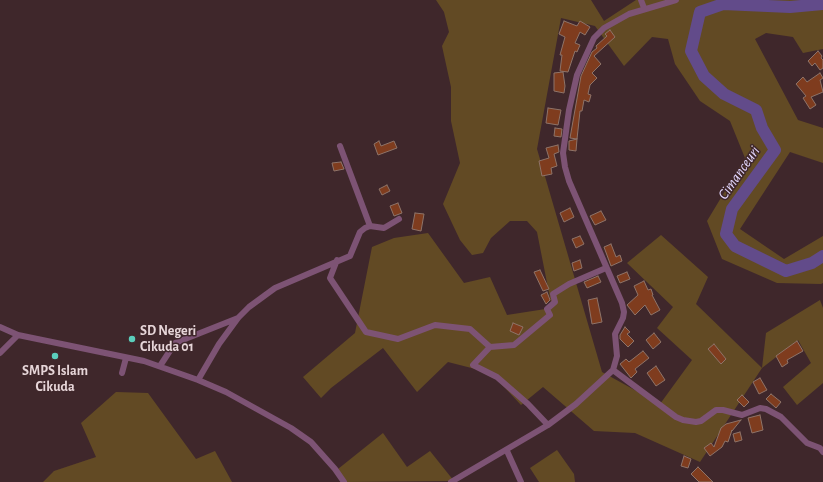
<!DOCTYPE html>
<html>
<head>
<meta charset="utf-8">
<style>
  body { margin:0 }
  canvas { display:block; background:#3f272b }
</style>
</head>
<body>
<canvas width="823" height="482"></canvas>
<script>
const context = document.querySelector('canvas').getContext('2d');
context.lineJoin = 'round';
function fill(path, color) { context.fillStyle = color; context.fill(path, 'evenodd'); }
const poly = rows => new Path2D(rows.map(r => 'M' + r).join(''));
function stroke(path, color, width, dash) { context.strokeStyle = color; context.lineWidth = width; context.lineCap = dash ? 'butt' : 'round'; context.setLineDash(dash || []); context.stroke(path); }
function label(font, color, halo, rows, align = 'center') {
  context.font = font + ' "Alegreya Sans",sans-serif'; context.lineWidth = 3; context.setLineDash([]); context.textBaseline = 'middle'; context.strokeStyle = halo; context.fillStyle = color; for (const [text, x, y, turn = 0] of rows) {
    context.save(); context.translate(x, y); context.rotate((+turn || 0) * Math.PI / 180); context.textAlign = isNaN(turn) ? turn : align; if (halo) context.strokeText(text, 0, 0); context.fillText(text, 0, 0); context.restore();
  }
}
fill(poly([
  [436,0,591,0,604,21,636,0,823,0,823,49,803,53,793,37,766,33,755,39,798,120,823,128,823,163,790,152,740,229,784,259,823,236,823,283,821,284,777,283,722,259,707,221,745,158,730,121,700,101,675,64,668,39,652,37,624,66,595,26,561,18,537,149,602,372,660,404,692,360,657,328,673,307,627,263,661,235,708,277,696,304,762,368,766,333,820,300,823,308,823,383,797,405,783,387,811,363,798,340,762,368,700,462,635,433,594,431,543,387,521,405,491,373,448,362,417,392,383,348,331,388,321,398,303,377,355,333,372,247,394,238,428,233,464,283,490,277,507,315,552,308,537,232,527,221,510,221,491,238,483,253,472,255,460,240,443,204,460,163,451,121,451,87,442,46,449,32,444,12],
  [116,392,148,393,196,459,215,451,232,482,43,482,54,471,96,457,81,423],
  [383,433,407,467,430,451,454,481,344,482,338,469],
  [557,450,574,474,575,482,539,482,530,468]
]), '#624a24');
stroke(poly([
  [823,4,790,7,723,4,700,12,691,51,704,76,724,94,756,110,762,128,775,150,732,209,726,234,735,246,786,271,812,263,823,256]
]), '#624b8a', 12);
const building = poly([
  [564,21,577,26,580,21,590,27,585,35,580,32,575,43,580,45,577,52,575,51,568,72,560,71,562,55,560,55,565,37,559,34,564,21],
  [610,30,615,37,594,56,601,64,592,73,597,78,590,85,588,94,591,95,589,102,584,100,582,111,580,111,577,139,570,138,581,76,592,52,597,48,596,46,607,36,605,34,610,30],
  [818,51,822,56,821,58,823,60,823,68,820,70,815,63,812,66,808,61,818,51],
  [563,72,565,86,564,93,554,91,554,73,563,72],
  [820,73,823,78,820,80,823,92,811,97,816,105,810,109,803,98,806,96,796,84,803,77,807,82,820,73],
  [548,108,561,110,558,125,546,123,548,108],
  [555,128,562,129,561,137,554,136,555,128],
  [577,139,576,151,569,150,569,141,577,139],
  [379,141,381,146,394,141,397,148,378,155,374,144,379,141],
  [558,145,559,152,554,154,557,166,551,168,552,174,542,176,539,161,549,158,546,148,558,145],
  [341,162,344,169,334,171,332,163,341,162],
  [387,185,390,191,382,195,379,189,387,185],
  [398,203,402,213,394,216,390,206,398,203],
  [570,208,574,217,564,222,560,213,570,208],
  [601,211,606,220,595,225,590,216,601,211],
  [415,213,424,214,421,231,412,229,415,213],
  [580,236,584,244,576,248,572,239,580,236],
  [611,244,616,257,620,255,622,261,611,266,604,247,611,244],
  [580,260,582,268,574,271,572,263,580,260],
  [540,270,549,289,543,291,534,272,540,270],
  [627,272,630,279,620,283,617,276,627,272],
  [598,276,601,282,587,288,584,282,598,276],
  [644,281,648,290,651,289,653,295,652,295,660,310,651,315,645,305,635,315,627,305,638,295,634,286,644,281],
  [547,292,550,300,546,304,541,295,547,292],
  [597,298,602,322,592,324,588,300,597,298],
  [513,323,523,327,519,335,510,331,513,323],
  [625,327,630,332,627,334,634,341,628,347,620,339,620,335,625,327],
  [654,333,661,342,653,349,646,340,654,333],
  [797,341,803,351,787,360,788,363,782,367,776,356,797,341],
  [714,344,726,359,721,364,708,349,714,344],
  [643,351,649,358,635,369,637,372,631,378,620,364,626,359,629,362,643,351],
  [656,366,665,380,656,386,647,373,656,366],
  [760,378,767,390,759,394,753,382,760,378],
  [771,394,781,402,776,408,766,399,771,394],
  [742,395,749,402,744,407,737,400,742,395],
  [760,415,763,430,752,433,748,418,760,415],
  [741,420,732,431,732,430,728,442,725,441,722,447,710,456,704,448,711,443,714,447,721,428,726,424,741,420],
  [740,432,742,440,735,442,733,434,740,432],
  [684,456,691,459,688,468,681,466,684,456],
  [698,467,713,482,699,482,691,474,698,467]
]);
fill(building, '#7f3c1e');
stroke(building, '#8e7368', 1);
stroke(poly([
  [641,0,644,8],
  [340,146,370,226],
  [337,260,330,278,366,332,398,339,435,325,470,329,490,347,473,365,497,377,528,404,548,425],
  [0,327,18,335,144,361,198,380,226,392,291,428,311,442,335,469,344,482],
  [490,347,514,345,550,315,547,309,555,302,553,294,569,284,606,268],
  [0,353,18,335],
  [160,366,175,343,238,318],
  [613,370,676,417,683,420,696,422,701,421,716,410,723,410,742,415,760,408,766,409,781,417,807,443,820,448,823,452],
  [122,373,126,358],
  [198,380,219,344,238,318,249,307,275,288,350,256,360,232,365,228,370,226,384,228,399,219],
  [507,451,521,482],
  [451,482,548,425,576,404,613,370,617,356,615,334,623,318,624,312,622,303,569,181,565,167,563,153,569,110,577,75,594,38,604,28,629,14,676,0]
]), '#7d5374', 6);
for (const [x, y, r, color] of [
  [132,339,4,"#5bcebc"],
  [55,356,4,"#5bcebc"]
]) { const dot = new Path2D(); dot.arc(x, y, r, 0, 2 * Math.PI); context.fillStyle = color; context.fill(dot); stroke(dot, '#3f272b', 1.5); }
label('bold 14px', '#e7d6d9', '#3f272b', [
  ["SD Negeri",140,331],
  ["Cikuda 01",140,347],
  ["SMPS Islam",55,371,"center"],
  ["Cikuda",55,387,"center"]
], 'left');
label('italic 15px', '#e5d9ff', '#3f272b', [
  ["Cimanceuri",739,173,-55]
]);
</script>
</body>
</html>
